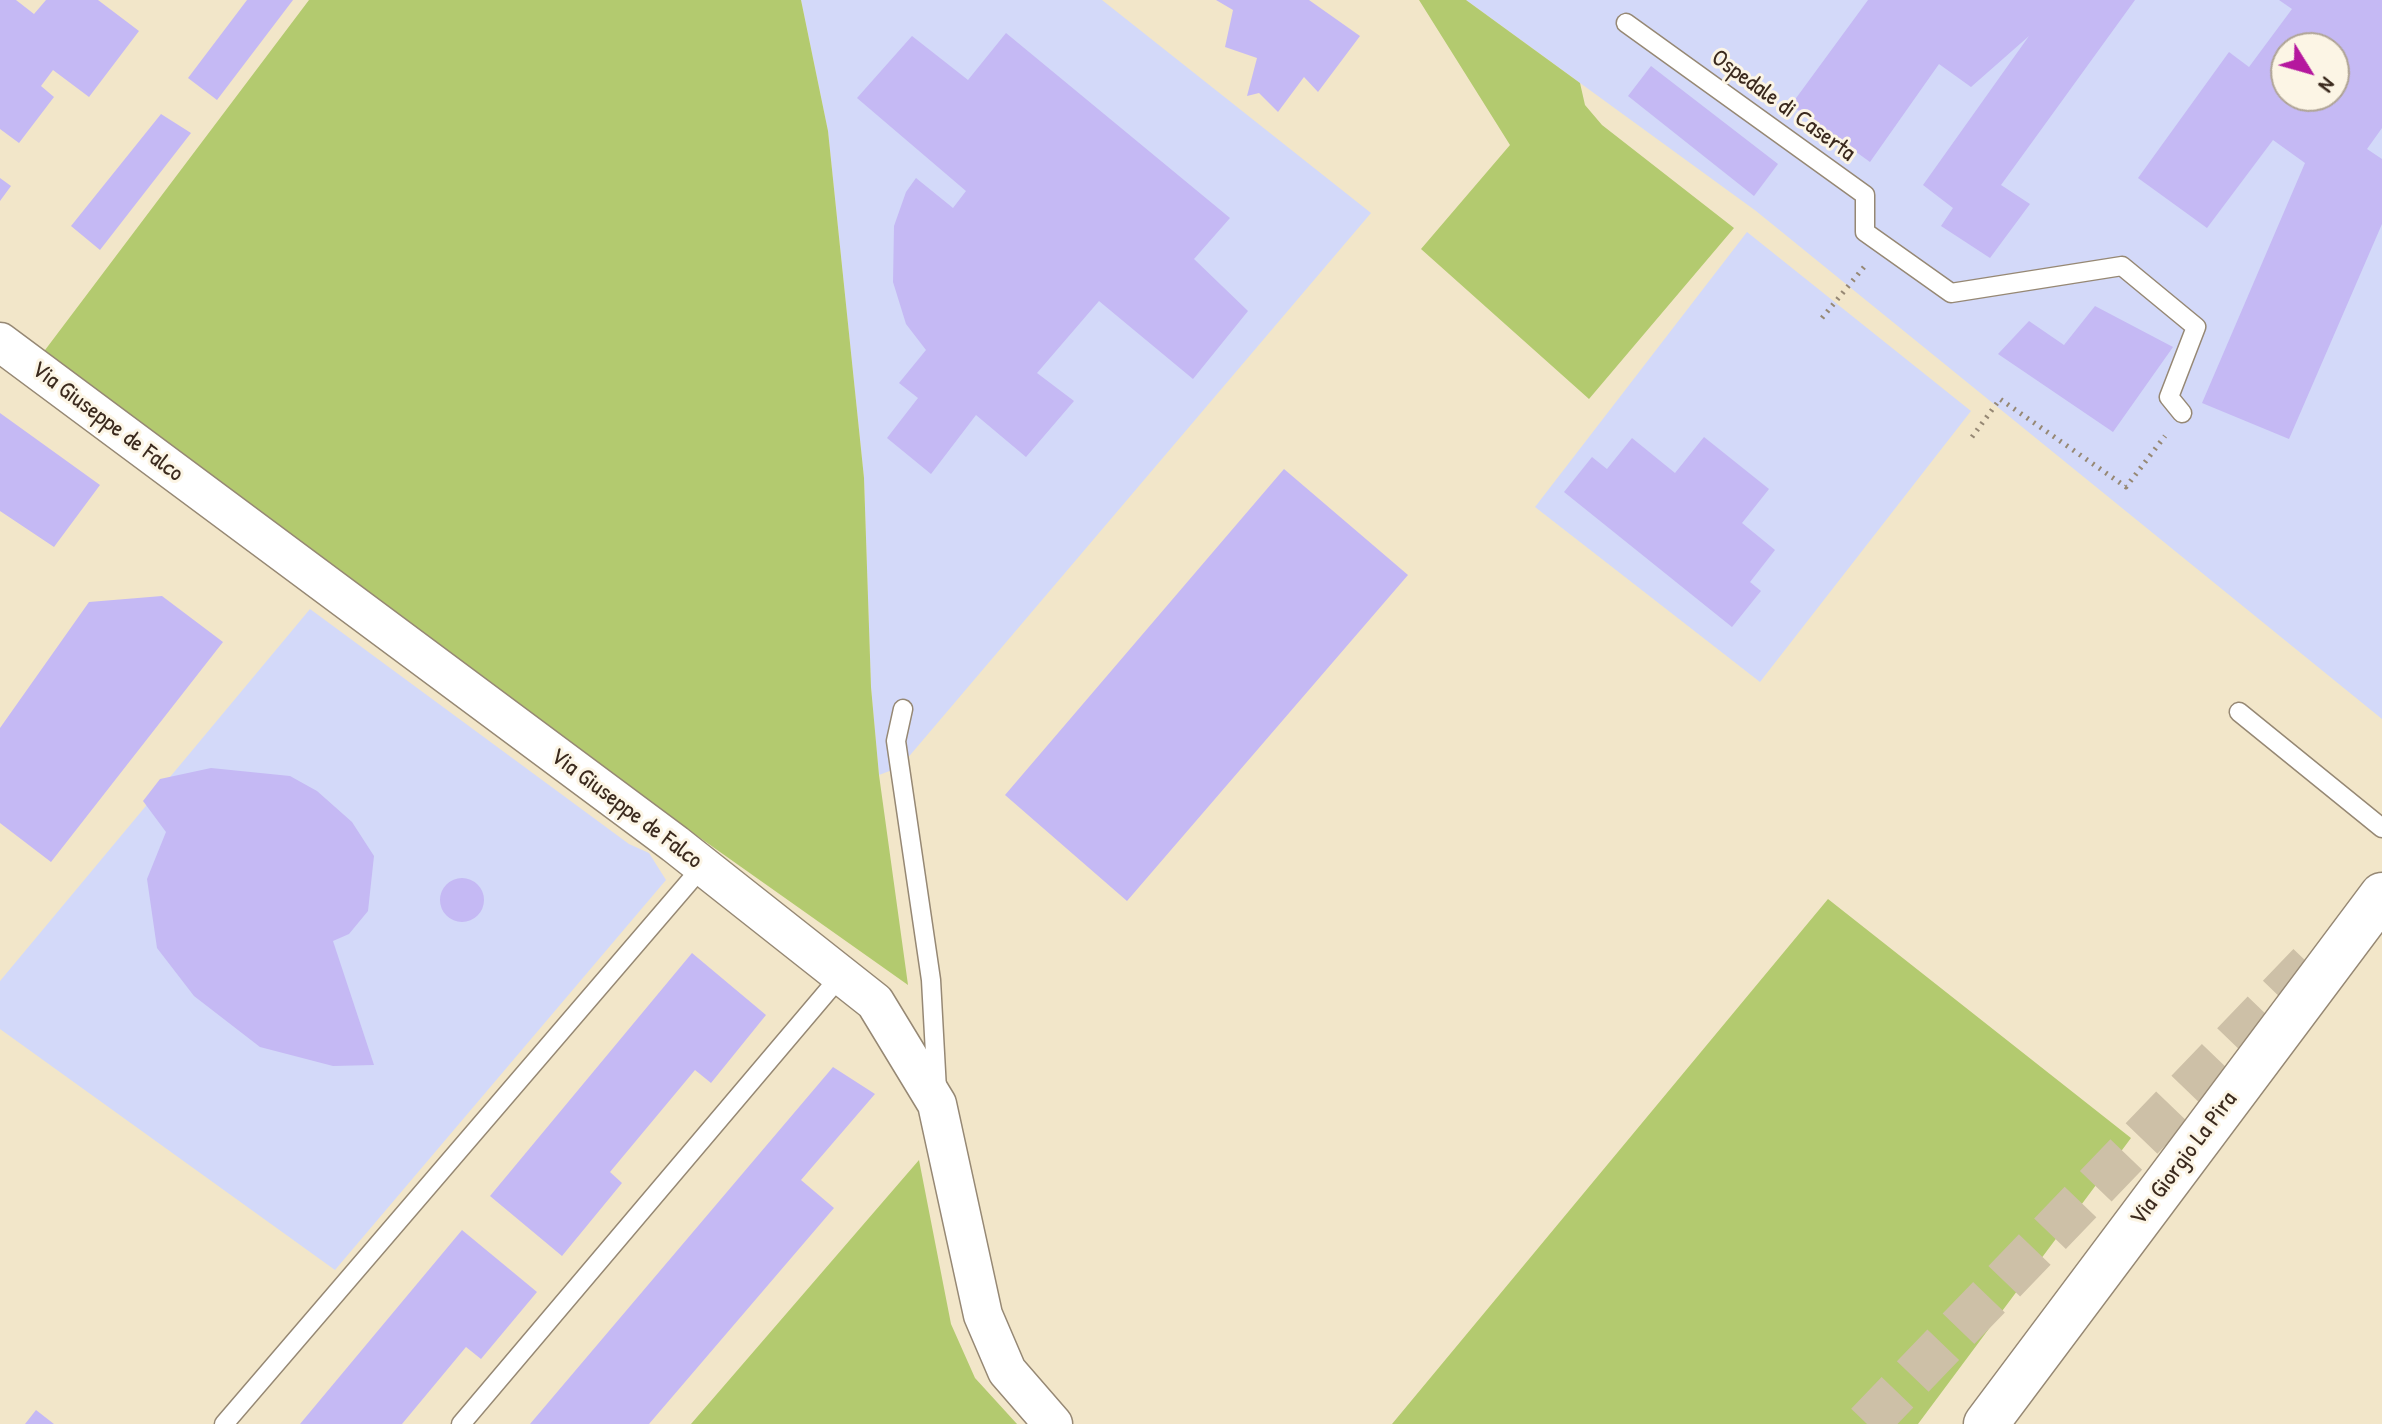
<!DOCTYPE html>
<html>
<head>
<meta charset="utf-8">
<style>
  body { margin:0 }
  #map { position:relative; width:2382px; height:1424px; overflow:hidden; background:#f2e6c9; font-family:"Patrick Hand",sans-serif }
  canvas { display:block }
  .north { position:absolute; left:2270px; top:32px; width:80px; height:80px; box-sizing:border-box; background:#fcf5e5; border:2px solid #afa495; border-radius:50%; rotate:127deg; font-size:22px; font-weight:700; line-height:32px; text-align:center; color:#3b2a1e }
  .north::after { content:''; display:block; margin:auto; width:28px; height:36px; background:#b5179e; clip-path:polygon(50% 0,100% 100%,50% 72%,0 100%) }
</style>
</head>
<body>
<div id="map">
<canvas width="2382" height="1424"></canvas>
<div class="north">N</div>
</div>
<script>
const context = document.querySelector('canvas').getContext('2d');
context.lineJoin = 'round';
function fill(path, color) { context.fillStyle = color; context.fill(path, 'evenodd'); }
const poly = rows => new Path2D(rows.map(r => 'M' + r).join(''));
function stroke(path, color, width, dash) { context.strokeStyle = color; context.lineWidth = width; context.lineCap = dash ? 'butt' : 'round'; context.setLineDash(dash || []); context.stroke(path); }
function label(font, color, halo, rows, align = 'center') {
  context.font = font + ' "Patrick Hand",sans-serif'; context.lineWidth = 6; context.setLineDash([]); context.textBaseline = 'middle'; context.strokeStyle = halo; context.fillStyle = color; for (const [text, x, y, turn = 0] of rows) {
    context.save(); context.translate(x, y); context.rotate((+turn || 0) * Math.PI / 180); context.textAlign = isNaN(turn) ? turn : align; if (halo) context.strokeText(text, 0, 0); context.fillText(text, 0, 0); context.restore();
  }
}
fill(poly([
  [801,0,1102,0,1371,213,900,767,879,775,871,687,864,478,828,131],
  [1466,0,2382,0,2382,719,1756,211],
  [2286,48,2334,48,2334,96,2286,96],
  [1747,232,1971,411,1760,682,1535,507],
  [310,609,629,844,649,853,666,880,335,1270,0,1029,0,981]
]), '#d3d9f9');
fill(poly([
  [309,0,801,0,828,131,864,478,871,687,879,775,908,985,33,366],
  [1419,0,1466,0,1580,83,1585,105,1602,125,1734,228,1589,399,1421,249,1510,145],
  [1828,899,2131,1138,1918,1424,1392,1424],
  [919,1160,951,1324,975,1378,1017,1424,691,1424]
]), '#b3ca6f');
fill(poly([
  [0,0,16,0,34,14,46,0,98,0,139,31,89,97,53,70,41,86,54,97,19,143,0,129],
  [247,0,293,0,217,100,188,78],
  [1216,0,1309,0,1360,36,1318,92,1304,77,1278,112,1259,93,1247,96,1257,58,1225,47,1233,10],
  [1868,0,2135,0,2001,185,2030,204,1990,258,1941,226,1953,208,1923,185,2029,36,1971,87,1939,64,1870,162,1791,105],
  [2279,0,2382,0,2382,128,2367,149,2382,159,2382,224,2289,439,2202,403,2305,163,2273,140,2207,228,2138,178,2229,52,2249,67,2292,9],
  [2286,48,2334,48,2334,96,2286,96],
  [1006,33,1230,218,1194,259,1248,311,1193,379,1099,301,1037,373,1074,401,1026,457,976,415,931,474,887,438,918,398,899,383,926,350,906,324,893,282,894,226,906,192,916,178,953,208,966,191,857,98,912,36,968,80],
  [1651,66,1778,164,1754,196,1628,96],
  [161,114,191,133,100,250,71,226],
  [0,178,11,186,0,201],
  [2095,306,2173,347,2113,432,1998,354,2029,321,2064,345],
  [0,413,100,485,54,547,0,511],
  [1704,437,1769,489,1742,523,1775,550,1750,582,1761,591,1732,627,1564,492,1592,457,1607,469,1632,438,1675,473],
  [1284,469,1408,575,1127,901,1005,795],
  [162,596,223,642,51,862,0,823,0,728,89,602],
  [211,768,290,776,317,791,352,822,374,856,368,911,349,934,333,941,374,1065,333,1066,260,1047,194,996,157,948,147,879,166,832,143,801,160,779],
  '440 900a22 22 0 1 1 44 0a22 22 0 1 1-44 0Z',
  [692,953,766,1015,711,1083,695,1070,610,1172,622,1183,562,1256,490,1196],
  [833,1067,875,1094,801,1180,834,1208,649,1424,530,1424],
  [462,1230,537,1292,481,1359,466,1347,402,1424,300,1424],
  [36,1410,54,1424,25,1424]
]), '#c5b9f4');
stroke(poly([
  [1867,1424,2320,953]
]), '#cdc0a7', 44, [44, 22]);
const lane = poly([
  [1626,23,1865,195,1865,232,1951,293,2122,266,2196,327,2169,397,2182,413],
  [903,709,896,741,931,980,937,1090],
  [2239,712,2382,828],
  [224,1424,702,867],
  [461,1424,843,973]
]);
const street = poly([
  [0,342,675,844,875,1002,937,1104,983,1315,1007,1371,1053,1424]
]);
const secondary = poly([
  [1986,1424,2382,895]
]);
stroke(lane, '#968874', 21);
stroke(street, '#968874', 41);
stroke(secondary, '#968874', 47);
stroke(poly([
  [1822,318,1864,267],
  [1972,437,2000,399,2126,487,2165,436]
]), '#968874', 5, [2, 6]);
stroke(lane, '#fff', 18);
stroke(street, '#fff', 38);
stroke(secondary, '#fff', 44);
label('24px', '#3b2a1e', '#fcf5e5', [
  ["Ospedale di Caserta",1783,106,36],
  ["Via Giuseppe de Falco",107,422,37],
  ["Via Giuseppe de Falco",626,809,37],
  ["Via Giorgio La Pira",2184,1159,-53]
]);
</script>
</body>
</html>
